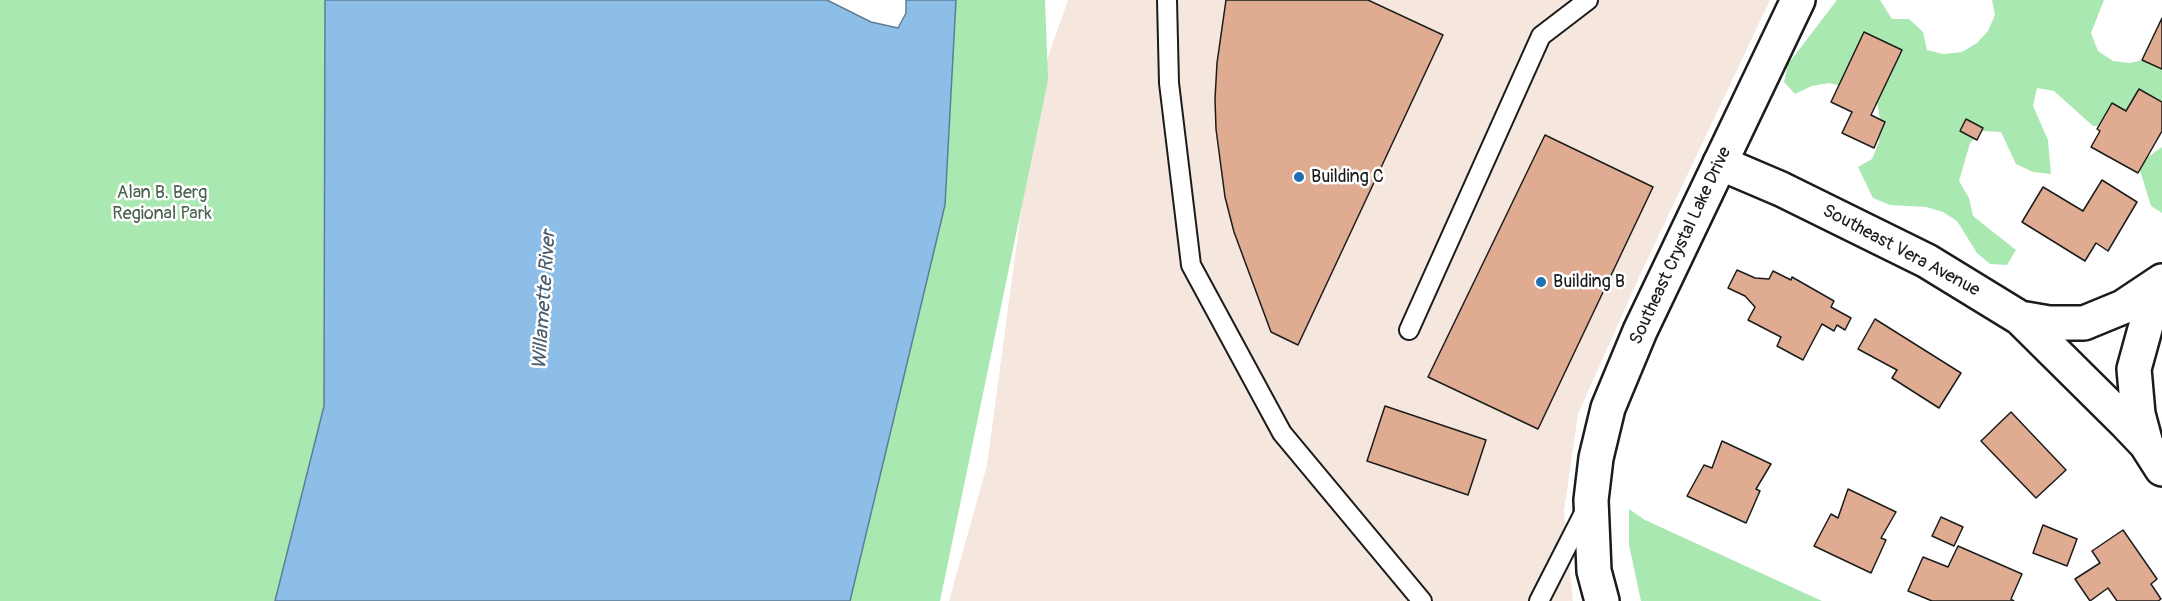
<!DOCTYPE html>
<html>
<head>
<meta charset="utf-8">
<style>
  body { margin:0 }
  canvas { display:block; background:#fff }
</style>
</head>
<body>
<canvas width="2162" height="601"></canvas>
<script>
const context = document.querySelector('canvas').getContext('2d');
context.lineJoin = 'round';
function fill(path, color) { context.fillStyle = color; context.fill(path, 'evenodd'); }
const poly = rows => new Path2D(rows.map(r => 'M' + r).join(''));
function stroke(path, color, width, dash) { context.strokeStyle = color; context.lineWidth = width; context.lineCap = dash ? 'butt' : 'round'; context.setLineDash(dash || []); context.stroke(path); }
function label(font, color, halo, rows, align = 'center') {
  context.font = font + ' Pangolin,sans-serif'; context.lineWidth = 5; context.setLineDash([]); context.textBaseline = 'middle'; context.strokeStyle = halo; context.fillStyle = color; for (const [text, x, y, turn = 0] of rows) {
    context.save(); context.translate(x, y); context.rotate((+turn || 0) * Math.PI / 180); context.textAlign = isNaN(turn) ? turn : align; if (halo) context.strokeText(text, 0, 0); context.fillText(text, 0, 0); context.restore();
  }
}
fill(poly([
  [1068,0,1770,0,1640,275,1578,414,1564,511,1573,601,949,601,987,465,1038,85]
]), '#f5e6de');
fill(poly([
  [0,0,325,0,324,406,275,601,0,601],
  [956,0,1045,0,1048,80,940,601,850,601,945,205],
  [1837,0,1880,0,1892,19,1909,19,1923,32,1927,50,1943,54,1962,52,1977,43,1988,31,1995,15,1992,0,2104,0,2091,33,2098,51,2113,61,2130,63,2147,59,2162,52,2162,116,2110,126,2093,126,2054,91,2037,88,2033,106,2048,140,2051,174,2033,172,2016,164,2001,132,1982,131,1970,143,1959,181,1969,198,1973,216,2016,250,2007,265,1990,264,1977,253,1957,221,1943,212,1926,207,1890,205,1873,198,1858,167,1872,159,1879,142,1880,119,1877,102,1863,91,1829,83,1812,86,1795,94,1784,82,1788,64],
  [2162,147,2162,213,2151,206,2138,164],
  [1629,509,1645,520,1822,601,1641,601,1629,545]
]), '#a9e8b0');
const water = poly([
  [325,0,827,0,871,22,898,28,906,13,906,0,956,0,945,205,850,601,275,601,324,406,325,0]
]);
fill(water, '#8cbee8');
stroke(water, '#5f7d96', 1.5);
const building = poly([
  [1226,0,1368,0,1443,35,1298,345,1271,332,1234,232,1225,197,1216,129,1215,99,1217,63,1226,0],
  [2162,18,2162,69,2142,60,2162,18],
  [1864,32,1902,50,1871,115,1885,122,1874,148,1842,133,1852,112,1831,102,1864,32],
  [2139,89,2162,102,2162,131,2138,173,2091,147,2100,131,2097,129,2112,103,2126,111,2139,89],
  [1966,119,1983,128,1977,140,1960,131,1966,119],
  [1545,135,1653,187,1538,429,1428,377,1545,135],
  [2102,180,2137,202,2108,251,2096,243,2085,261,2022,222,2043,187,2083,211,2102,180],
  [1737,270,1755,278,1769,279,1773,271,1791,280,1792,277,1834,301,1831,307,1851,318,1845,330,1837,325,1834,331,1822,324,1803,360,1777,346,1781,337,1748,320,1755,307,1745,296,1728,288,1737,270],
  [1875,319,1961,373,1939,408,1892,378,1897,370,1858,349,1875,319],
  [1385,406,1486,440,1468,495,1367,461,1385,406],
  [2011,412,2066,470,2036,498,1981,441,2011,412],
  [1722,441,1771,464,1756,489,1760,491,1746,523,1687,496,1704,465,1712,468,1722,441],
  [1848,489,1896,512,1881,538,1886,540,1871,573,1814,546,1831,514,1838,518,1848,489],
  [1941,517,1963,527,1954,546,1932,536,1941,517],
  [2043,525,2077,539,2067,566,2033,553,2043,525],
  [2123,530,2157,579,2151,584,2161,599,2158,601,2117,601,2108,588,2090,601,2075,579,2100,563,2092,551,2123,530],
  [1958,546,2022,574,2011,599,2014,601,1932,601,1908,591,1923,557,1948,567,1958,546]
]);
fill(building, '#dfac92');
stroke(building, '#1c1c1c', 1.5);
const service = poly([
  [1167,0,1169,83,1191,265,1282,433,1422,601],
  [1409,330,1541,36,1588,0],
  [1539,601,1587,507]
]);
const minor = poly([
  [1720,163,1781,189,1927,261,2020,318,2125,422,2146,444,2162,469],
  [2020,318,2049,323,2084,323,2123,307,2162,281],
  [2146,444,2138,414,2134,369,2154,296,2162,284]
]);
const tertiary = poly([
  [1602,601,1594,571,1591,500,1596,458,1608,408,1640,331,1798,0]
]);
stroke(service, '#1c1c1c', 22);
stroke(minor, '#1c1c1c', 38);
stroke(tertiary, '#1c1c1c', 38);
stroke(service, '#fff', 18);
stroke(minor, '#fff', 33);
stroke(tertiary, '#fff', 33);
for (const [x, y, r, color] of [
  [1299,177,6,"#1f6fb2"],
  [1541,282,6,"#1f6fb2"]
]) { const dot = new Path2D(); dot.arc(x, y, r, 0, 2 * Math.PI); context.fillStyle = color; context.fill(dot); stroke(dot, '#fff', 2); }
label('18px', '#1c1c1c', '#fff', [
  ["Building C",1311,177],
  ["Building B",1553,282]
], 'left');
label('18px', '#4d6350', '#fff', [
  ["Alan B. Berg",162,193],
  ["Regional Park",162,214]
]);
label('18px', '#1c1c1c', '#fff', [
  ["Southeast Crystal Lake Drive",1681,246,-65],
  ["Southeast Vera Avenue",1901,251,28]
]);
label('italic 20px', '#495d6e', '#fff', [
  ["Willamette River",545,300,-86]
]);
</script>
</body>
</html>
